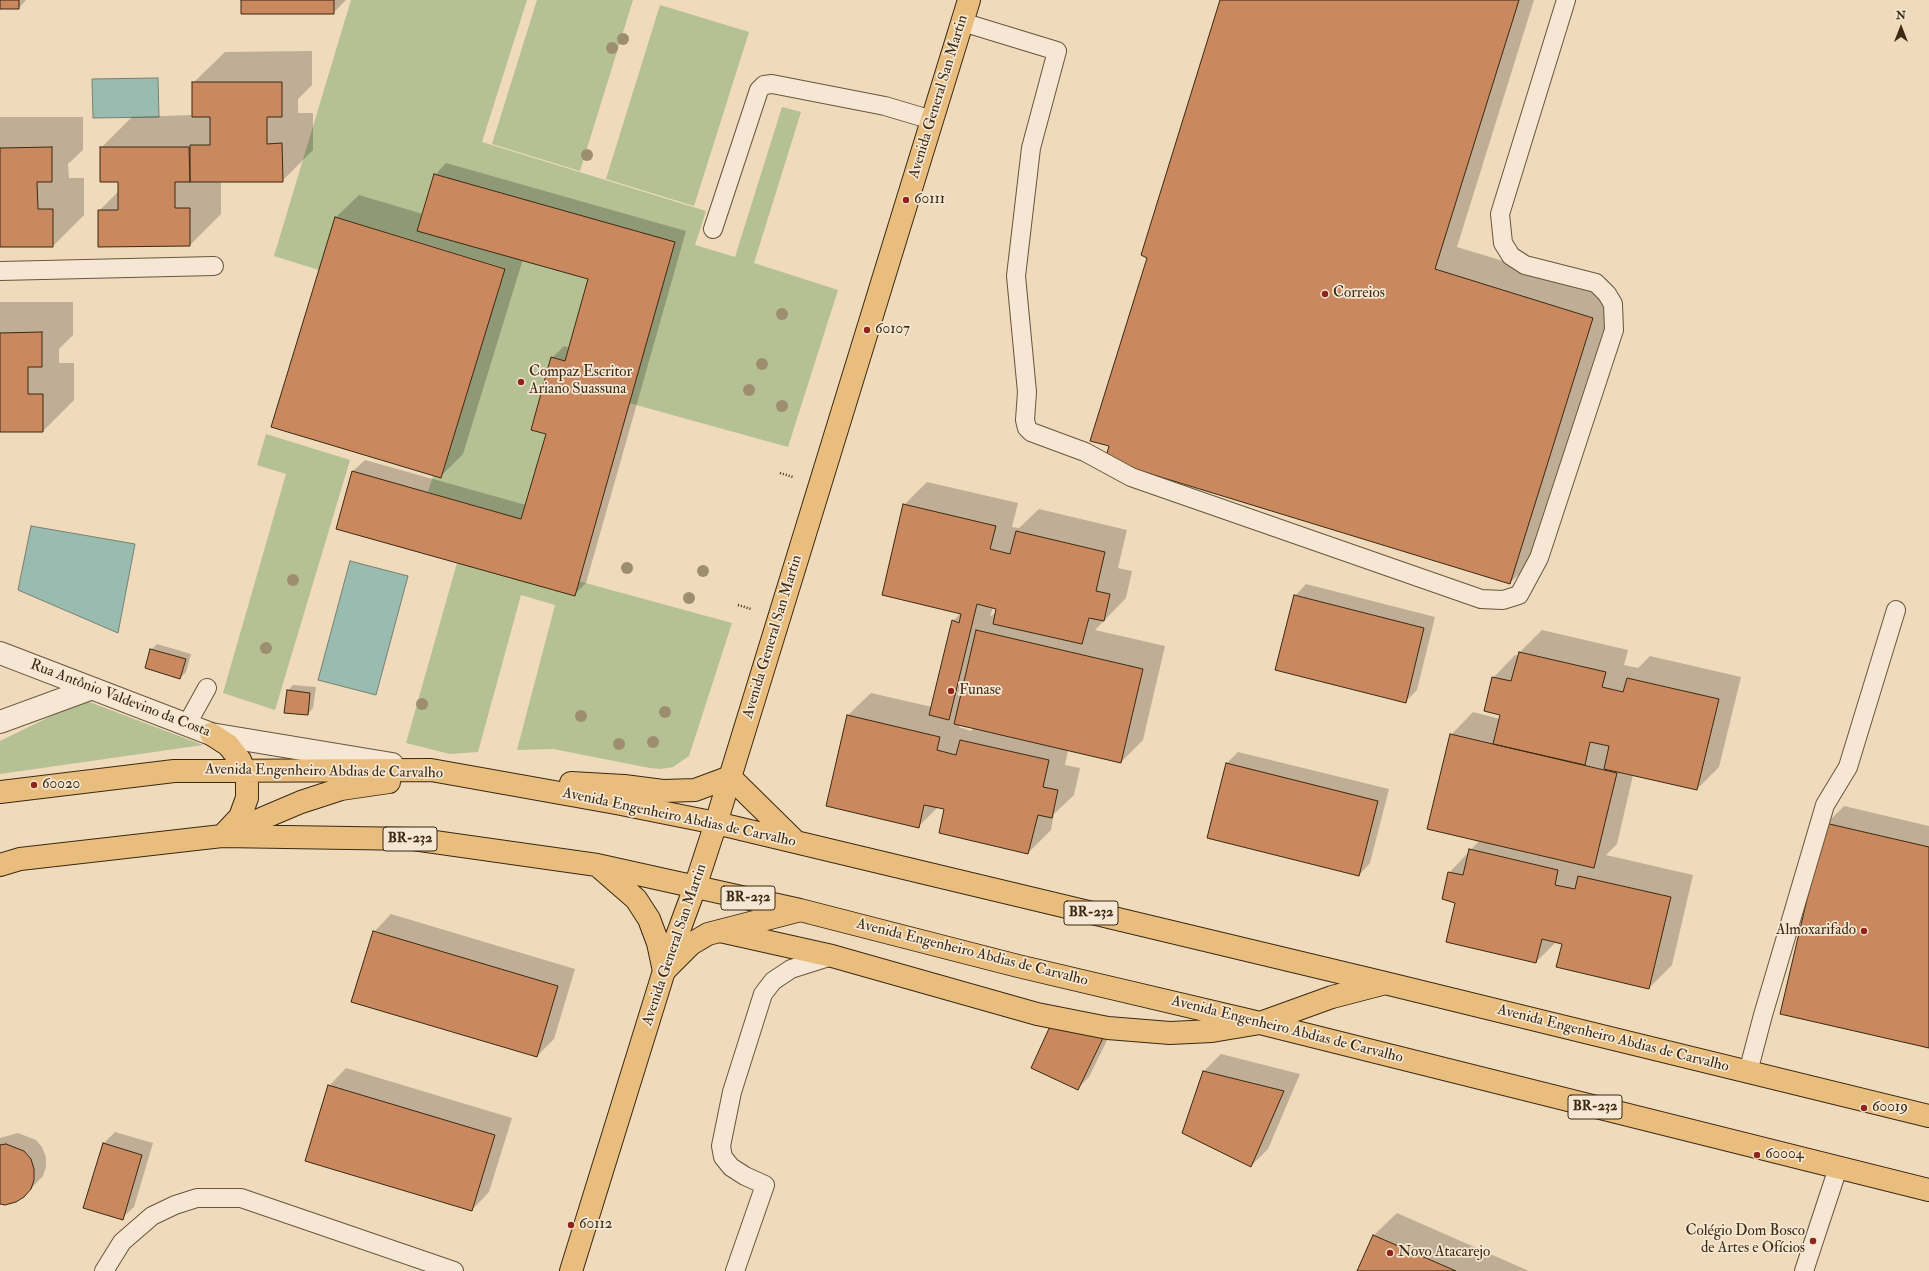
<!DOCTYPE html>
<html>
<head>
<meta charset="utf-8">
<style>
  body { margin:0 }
  #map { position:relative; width:1929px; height:1271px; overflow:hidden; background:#efdabb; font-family:"IM FELL Double Pica",serif }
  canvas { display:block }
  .north { position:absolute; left:1881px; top:8px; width:40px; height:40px; -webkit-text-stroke:3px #f5e7d3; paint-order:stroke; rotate:0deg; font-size:11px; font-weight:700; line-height:16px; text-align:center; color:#3b2911 }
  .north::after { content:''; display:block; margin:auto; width:14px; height:18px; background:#3b2911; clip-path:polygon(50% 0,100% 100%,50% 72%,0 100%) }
</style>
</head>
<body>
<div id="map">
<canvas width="1929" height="1271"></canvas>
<div class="north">N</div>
</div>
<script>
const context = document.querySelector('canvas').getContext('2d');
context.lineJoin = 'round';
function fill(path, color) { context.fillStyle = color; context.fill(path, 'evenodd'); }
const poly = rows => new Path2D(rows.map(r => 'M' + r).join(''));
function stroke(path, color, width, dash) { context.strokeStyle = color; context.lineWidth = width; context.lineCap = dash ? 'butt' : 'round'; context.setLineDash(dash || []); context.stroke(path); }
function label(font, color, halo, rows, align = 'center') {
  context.font = font + ' "IM FELL Double Pica",serif'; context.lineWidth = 3.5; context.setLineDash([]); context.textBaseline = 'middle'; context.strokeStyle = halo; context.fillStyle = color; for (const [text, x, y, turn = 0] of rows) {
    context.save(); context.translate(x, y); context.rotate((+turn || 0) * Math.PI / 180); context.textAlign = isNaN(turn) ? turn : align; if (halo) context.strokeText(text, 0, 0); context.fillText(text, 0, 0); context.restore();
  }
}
fill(poly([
  [351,0,527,0,482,142,706,211,695,245,735,257,782,107,801,112,754,263,838,290,788,447,629,403,675,242,434,174,417,230,588,279,565,361,551,358,531,430,546,434,521,519,428,492,433,476,441,478,505,268,336,217,319,270,274,256],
  [537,0,633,0,580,171,492,144],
  [660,5,749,32,694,206,606,179],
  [266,434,350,460,275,710,223,693,286,474,257,465],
  [457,563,578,581,732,623,689,756,673,767,661,769,650,768,553,749,517,750,555,605,521,595,478,752,450,754,406,743],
  [84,700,203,745,0,774,0,741]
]), '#b5c093');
const water = poly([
  [158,78,159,117,93,118,92,79,158,78],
  [31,526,135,544,118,633,18,590,31,526],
  [350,561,408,576,376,695,318,680,350,561]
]);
fill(water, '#9abbaf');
stroke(water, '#748170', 1);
fill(poly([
  [0,0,26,0,19,8,0,8],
  [242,0,346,0,333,13],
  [1221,0,1534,0,1457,247,1615,295,1533,560,1510,583,1148,258],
  [312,51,312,85,298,99,298,113,313,113,313,150,282,181,221,181,221,214,190,245,99,211,119,191,119,181,101,148,132,117,193,115,193,83,225,52],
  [0,117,83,117,83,150,68,164,69,178,84,178,84,215,53,246,0,246],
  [446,163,686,231,586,583,574,595,337,528,353,471,365,460,526,505,547,433,552,358,564,346,570,348,590,278,523,259,463,454,440,477,272,426,336,217,359,195,423,214,435,175],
  [0,302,73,302,73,335,59,349,59,363,74,363,74,400,43,431,0,431],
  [927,482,1018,503,1012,527,1019,528,1039,509,1127,530,1118,568,1132,571,1126,598,1095,630,1165,646,1143,740,1121,762,1068,750,1065,765,1080,768,1074,795,1054,814,1051,830,1028,853,945,809,938,807,918,827,848,715,871,693,932,707,953,621,961,613,904,505],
  [993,607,997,608,997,611,990,617],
  [960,725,974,728,971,731,959,727],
  [1306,584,1435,617,1417,690,1405,702,1295,596],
  [1542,630,1628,650,1624,665,1638,668,1650,656,1741,677,1719,767,1697,789,1633,775,1617,844,1606,855,1693,875,1672,965,1649,988,1563,943,1556,942,1536,962,1449,873,1480,840,1451,735,1473,712,1500,719,1502,714,1493,678,1515,655,1519,656,1519,653],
  [157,644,191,654,186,672,180,678,151,650],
  [293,685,316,687,313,708,308,714,287,691],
  [1238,752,1389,789,1370,863,1359,875,1226,764],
  [1844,806,1929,826,1929,1047,1826,824],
  [391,914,575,969,554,1039,537,1056,374,932],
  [1115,1024,1089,1077,1077,1089,1032,1068],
  [1221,1054,1300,1074,1268,1149,1251,1166,1184,1133,1204,1071],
  [346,1068,512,1118,489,1192,472,1210,329,1086],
  [115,1132,153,1143,134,1207,122,1218,103,1144],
  [18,1133,36,1140,42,1147,46,1157,46,1167,43,1176,24,1196,0,1203,0,1138],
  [1397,1213,1529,1271,1358,1271,1374,1235]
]), '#0003');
const building = poly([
  [0,0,19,0,19,9,0,9,0,0],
  [241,0,334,0,334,14,241,14,241,0],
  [1220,0,1519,0,1435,269,1593,318,1510,584,1105,460,1109,446,1090,441,1147,258,1141,255,1220,0],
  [192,82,282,82,282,117,267,117,267,144,282,143,283,182,190,182,190,145,210,145,210,117,192,117,192,82],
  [52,147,52,182,37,182,38,209,53,209,53,247,0,247,0,148,52,147],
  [100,147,189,147,190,182,175,182,175,208,190,208,190,246,98,247,98,210,118,210,118,182,100,182,100,147],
  [434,174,675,242,575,596,336,529,352,471,521,519,546,434,531,430,551,357,565,361,588,279,417,231,434,174],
  [335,217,505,269,441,478,271,427,335,217],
  [42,332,42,367,28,367,28,394,43,394,43,432,0,432,0,333,42,332],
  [903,504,996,526,990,549,1010,554,1016,531,1105,552,1096,591,1110,594,1104,621,1089,618,1082,644,993,624,996,609,977,604,949,720,929,715,952,620,959,623,961,614,882,595,903,504],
  [1294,595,1424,628,1406,703,1275,670,1294,595],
  [976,630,1143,669,1121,763,954,724,976,630],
  [150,649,186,659,180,679,145,668,150,649],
  [1519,652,1606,672,1602,687,1623,692,1627,678,1719,699,1697,790,1604,769,1609,746,1590,742,1585,765,1493,744,1500,715,1484,711,1492,677,1511,681,1519,652],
  [287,690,310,693,308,715,284,713,287,690],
  [847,715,940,737,937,750,956,755,960,740,1049,760,1043,787,1058,790,1052,818,1038,815,1028,854,939,833,944,809,924,805,919,828,826,806,847,715],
  [1450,734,1617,773,1594,868,1427,829,1450,734],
  [1226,763,1378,801,1359,876,1207,838,1226,763],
  [1825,823,1929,847,1929,1048,1780,1014,1825,823],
  [1469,849,1558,870,1555,885,1575,889,1578,876,1671,897,1649,989,1556,967,1562,944,1542,939,1536,963,1446,942,1455,903,1442,899,1448,872,1463,875,1469,849],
  [373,931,558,986,537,1057,351,1002,373,931],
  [1052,1022,1104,1036,1078,1090,1031,1068,1052,1022],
  [1203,1071,1284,1091,1251,1167,1182,1133,1203,1071],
  [328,1085,495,1135,472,1211,305,1161,328,1085],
  [103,1143,142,1155,123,1220,83,1208,103,1143],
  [6,1144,24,1151,31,1159,34,1169,34,1180,31,1189,24,1197,16,1202,5,1205,0,1204,0,1145,6,1144],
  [1373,1235,1456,1271,1357,1271,1373,1235]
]);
fill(building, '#c9885e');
stroke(building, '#3b2911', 1);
const service = poly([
  [962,22,1057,51,1031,148,1016,276,1027,392,1025,420,1027,428,1031,432,1085,452,1131,477,1481,599,1503,600,1519,595,1539,558,1614,330,1613,304,1607,294,1596,283,1525,265,1511,256,1503,243,1500,214,1566,0],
  [713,229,759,90,764,85,772,84,885,106,932,120],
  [0,271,214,266],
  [186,726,207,688],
  [1748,1072,1763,1015,1825,805,1848,767,1896,610],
  [104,1271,122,1242,152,1216,175,1205,197,1198,241,1198,454,1271],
  [735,1271,765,1185,745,1176,731,1167,723,1157,721,1146,732,1092,763,994,773,981,791,969,832,956],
  [1804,1271,1838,1168]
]);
const minor = poly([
  [0,653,211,734,392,764],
  [0,722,90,689]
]);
const primary = poly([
  [571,1271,664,971,695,887,716,823,969,0]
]);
const trunk = poly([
  [211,734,228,745,240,760,247,779,247,798,240,817,224,834],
  [571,783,624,786,663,791,695,790,730,777,795,841],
  [0,792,174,771,431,770,616,803,716,823,1385,983,1929,1116],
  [228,833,301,802,341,789,389,782],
  [0,865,20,859,222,836,413,839,597,865,800,910,1018,966,1260,1023,1929,1190],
  [598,866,636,899,649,919,658,943,664,971],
  [720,931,832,956,1037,1014,1108,1028,1170,1033,1212,1031,1260,1023,1332,997,1382,984],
  [664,971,691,944,708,934,797,911]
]);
stroke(service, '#68553c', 20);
stroke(minor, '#68553c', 24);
stroke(primary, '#3b2911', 24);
stroke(trunk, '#3b2911', 24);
stroke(poly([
  [780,473,793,477],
  [738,605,751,609]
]), '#3b2911', 2.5, [1, 2]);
stroke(service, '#f5e7d3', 18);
stroke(minor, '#f5e7d3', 22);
stroke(primary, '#e8bd7e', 22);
stroke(trunk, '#e8bd7e', 22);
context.fillStyle = '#9d8e70';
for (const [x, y] of [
  [623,39],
  [612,48],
  [587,155],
  [782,314],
  [762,364],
  [749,390],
  [782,406],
  [627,568],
  [703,571],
  [293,580],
  [689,598],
  [266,648],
  [422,704],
  [665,712],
  [581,716],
  [653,742],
  [619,744]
]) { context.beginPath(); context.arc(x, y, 6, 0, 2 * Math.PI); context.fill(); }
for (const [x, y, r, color] of [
  [906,200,4,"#8f2418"],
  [1325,294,4,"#8f2418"],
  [867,330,4,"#8f2418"],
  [521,382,4,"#8f2418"],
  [951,691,4,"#8f2418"],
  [34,785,4,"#8f2418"],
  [1864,931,4,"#8f2418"],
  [1864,1108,4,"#8f2418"],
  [1757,1155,4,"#8f2418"],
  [571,1225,4,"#8f2418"],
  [1813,1241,4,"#8f2418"],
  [1390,1253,4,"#8f2418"]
]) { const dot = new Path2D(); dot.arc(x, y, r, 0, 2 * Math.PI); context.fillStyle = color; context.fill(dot); stroke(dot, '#f5e7d3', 1.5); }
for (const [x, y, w] of [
  [410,839,54],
  [748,898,54],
  [1091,913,54],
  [1595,1107,54]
]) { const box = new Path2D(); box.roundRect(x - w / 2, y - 12, w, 24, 3); context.fillStyle = '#f5e7d3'; context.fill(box); stroke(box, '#3b2911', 1); }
label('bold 14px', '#3b2911', null, [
  ["BR-232",410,839],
  ["BR-232",748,898],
  ["BR-232",1091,913],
  ["BR-232",1595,1107]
]);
label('15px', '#3b2911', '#f5e7d3', [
  ["Avenida General San Martin",939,97,-73],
  ["Avenida General San Martin",773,637,-73],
  ["Rua Antônio Valdevino da Costa",120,699,21],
  ["Avenida Engenheiro Abdias de Carvalho",324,772,1],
  ["Avenida Engenheiro Abdias de Carvalho",679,818,12],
  ["Avenida General San Martin",675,945,-71],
  ["Avenida Engenheiro Abdias de Carvalho",972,953,14],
  ["Avenida Engenheiro Abdias de Carvalho",1287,1030,14],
  ["Avenida Engenheiro Abdias de Carvalho",1613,1039,14]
]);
label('15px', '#3b2911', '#f5e7d3', [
  ["60111",914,200],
  ["Correios",1333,294],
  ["60107",875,330],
  ["Compaz Escritor",529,373],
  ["Ariano Suassuna",529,390],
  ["Funase",959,691],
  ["60020",42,785],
  ["Almoxarifado",1856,931,"right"],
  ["60019",1872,1108],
  ["60004",1765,1155],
  ["60112",579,1225],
  ["Colégio Dom Bosco",1805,1232,"right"],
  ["de Artes e Ofícios",1805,1249,"right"],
  ["Novo Atacarejo",1398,1253]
], 'left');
</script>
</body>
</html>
